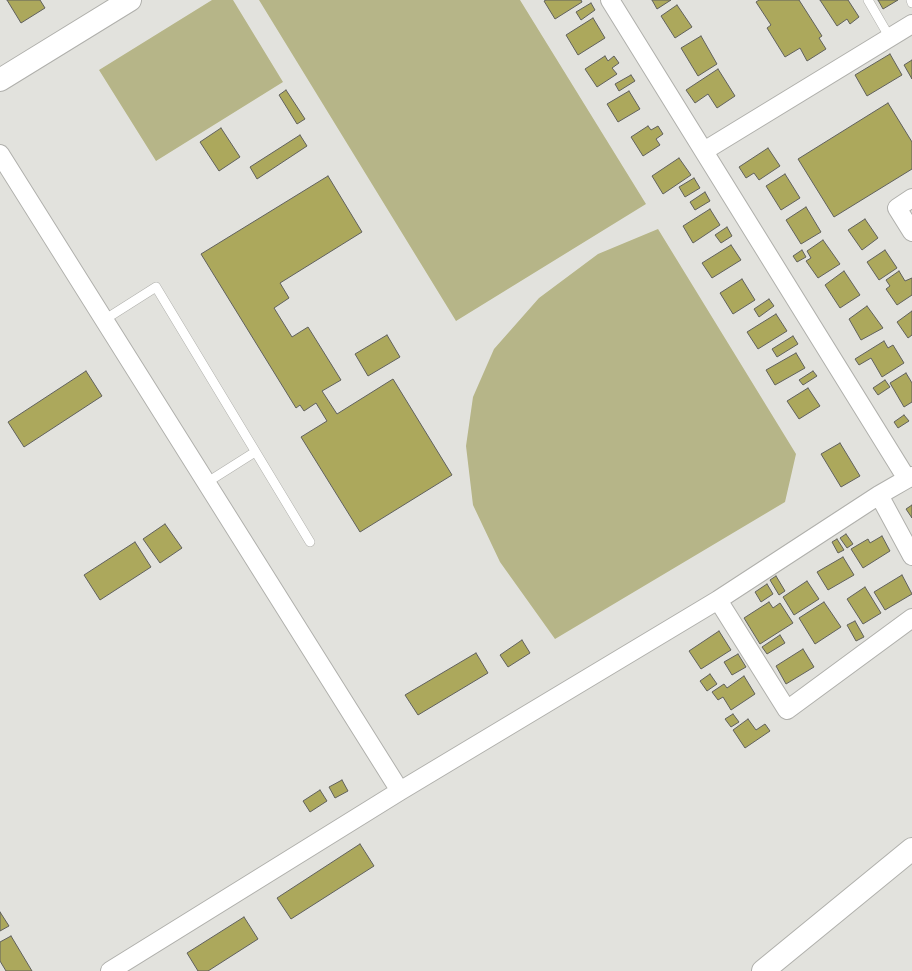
<!DOCTYPE html>
<html>
<head>
<meta charset="utf-8">
<style>
  body { margin:0 }
  canvas { display:block; background:#e2e2dd }
</style>
</head>
<body>
<canvas width="912" height="971"></canvas>
<script>
const context = document.querySelector('canvas').getContext('2d');
context.lineJoin = 'round';
function fill(path, color) { context.fillStyle = color; context.fill(path, 'evenodd'); }
const poly = rows => new Path2D(rows.map(r => 'M' + r).join(''));
function stroke(path, color, width, dash) { context.strokeStyle = color; context.lineWidth = width; context.lineCap = dash ? 'butt' : 'round'; context.setLineDash(dash || []); context.stroke(path); }
fill(poly([
  [212,0,233,0,283,82,156,161,99,70],
  [259,0,520,0,646,204,456,321],
  [658,229,796,454,785,502,555,639,500,562,473,505,466,446,473,397,494,349,539,298,598,254]
]), '#b6b588');
const building = poly([
  [7,0,40,0,45,8,21,23,7,0],
  [546,0,581,0,582,2,555,19,544,1,546,0],
  [652,0,671,0,657,9,652,0],
  [759,0,799,0,822,36,819,38,826,49,807,61,800,48,785,57,767,28,771,25,756,2,759,0],
  [820,0,848,0,859,17,850,24,847,19,837,26,820,0],
  [878,0,898,0,883,9,878,0],
  [591,3,595,10,581,20,576,12,591,3],
  [677,5,692,27,675,38,661,16,677,5],
  [593,18,605,38,578,55,566,35,593,18],
  [701,36,717,64,698,76,681,48,701,36],
  [890,54,902,75,867,96,855,75,890,54],
  [605,56,608,61,614,56,619,63,612,68,617,74,597,87,585,69,605,56],
  [912,60,912,79,904,65,912,60],
  [718,69,735,96,717,108,708,94,695,103,686,90,718,69],
  [631,75,635,81,619,91,615,84,631,75],
  [286,90,305,119,297,124,279,95,286,90],
  [629,91,640,109,618,122,607,104,629,91],
  [888,103,912,142,912,169,834,217,798,159,888,103],
  [648,126,651,130,658,126,663,134,656,139,660,145,643,156,631,137,648,126],
  [221,128,240,157,219,171,200,142,221,128],
  [300,135,307,146,257,179,250,167,300,135],
  [768,148,780,166,759,180,754,173,746,178,739,167,768,148],
  [679,158,691,175,663,194,652,176,679,158],
  [785,174,800,198,781,210,766,186,785,174],
  [328,176,362,232,280,283,289,298,274,308,292,337,308,327,341,380,322,391,337,414,393,379,452,475,360,532,301,437,327,421,316,403,304,411,300,405,296,408,201,254,328,176],
  [694,178,700,188,685,197,679,187,694,178],
  [705,192,710,201,695,210,690,202,705,192],
  [806,207,821,232,801,244,786,220,806,207],
  [710,209,720,225,693,243,683,226,710,209],
  [865,219,878,238,862,250,848,230,865,219],
  [727,227,732,236,721,243,715,235,727,227],
  [823,240,840,264,818,278,806,261,811,258,807,251,823,240],
  [731,245,741,260,712,278,702,263,731,245],
  [802,250,806,257,797,262,793,256,802,250],
  [885,250,897,268,879,280,867,262,885,250],
  [844,271,860,295,840,308,825,285,844,271],
  [899,271,905,281,912,278,912,295,897,305,886,289,890,286,886,280,899,271],
  [742,279,755,300,733,314,720,293,742,279],
  [769,299,774,306,759,317,754,309,769,299],
  [867,306,883,328,861,340,849,319,867,306],
  [912,311,912,335,908,338,897,322,912,311],
  [776,314,787,331,758,349,747,332,776,314],
  [387,335,400,357,368,376,355,354,387,335],
  [793,336,798,344,777,357,772,349,793,336],
  [884,341,888,348,893,345,904,363,882,377,871,358,859,365,855,359,884,341],
  [796,353,805,368,775,385,766,370,796,353],
  [86,371,102,396,24,447,8,422,86,371],
  [813,371,817,376,803,385,799,380,813,371],
  [906,373,912,383,912,402,904,407,890,383,906,373],
  [885,380,890,387,878,395,873,388,885,380],
  [808,388,820,406,799,419,787,401,808,388],
  [904,415,909,421,898,428,894,422,904,415],
  [840,443,860,476,841,487,821,454,840,443],
  [912,505,912,518,906,509,912,505],
  [165,524,182,548,160,563,143,539,165,524],
  [846,534,853,544,847,548,840,538,846,534],
  [882,536,890,551,863,568,851,549,868,539,870,543,882,536],
  [837,539,844,550,838,553,832,542,837,539],
  [135,542,151,567,100,600,84,575,135,542],
  [843,557,854,575,828,590,817,572,843,557],
  [902,575,912,594,885,610,874,592,902,575],
  [776,576,785,591,779,595,770,580,776,576],
  [807,581,819,599,794,615,783,597,807,581],
  [767,584,773,594,761,602,755,592,767,584],
  [865,587,881,613,863,624,847,599,865,587],
  [769,602,773,608,780,603,793,623,760,644,744,618,769,602],
  [824,602,841,627,815,644,799,618,824,602],
  [855,621,864,637,856,641,847,625,855,621],
  [719,631,731,650,701,669,689,651,719,631],
  [780,635,785,643,767,654,762,647,780,635],
  [522,640,530,653,508,667,500,655,522,640],
  [803,649,814,667,786,684,776,666,803,649],
  [476,653,488,673,418,715,405,695,476,653],
  [738,654,746,667,732,675,724,662,738,654],
  [710,674,717,684,707,691,700,681,710,674],
  [744,676,755,694,731,710,723,697,718,700,712,692,724,684,727,688,744,676],
  [733,714,739,722,731,727,725,719,733,714],
  [748,719,756,730,765,724,770,731,745,748,733,730,748,719],
  [342,780,348,791,335,798,329,787,342,780],
  [320,790,327,801,310,812,303,801,320,790],
  [360,844,374,866,291,919,277,898,360,844],
  [0,912,9,926,0,931,0,912],
  [244,917,258,939,208,971,198,971,187,953,244,917],
  [11,936,32,971,6,971,0,961,0,942,11,936]
]);
fill(building, '#aca85c');
stroke(building, '#61615d', 1);
const lane = poly([
  [868,0,890,38],
  [911,0,912,3],
  [104,320,156,287,310,542],
  [206,483,255,452]
]);
const street = poly([
  [610,0,907,479],
  [704,151,912,24],
  [0,154,400,791],
  [912,198,897,208,912,232],
  [879,495,912,556],
  [718,600,787,710,912,618],
  [110,971,400,791,718,600,879,495,912,476]
]);
const secondary = poly([
  [0,80,130,0]
]);
const highway = poly([
  [763,971,912,849]
]);
stroke(lane, '#b0b0ac', 10);
stroke(street, '#b0b0ac', 20);
stroke(secondary, '#b0b0ac', 24);
stroke(highway, '#b0b0ac', 24);
stroke(lane, '#fff', 9);
stroke(street, '#fff', 18);
stroke(secondary, '#fff', 22);
stroke(highway, '#fff', 22);
</script>
</body>
</html>
